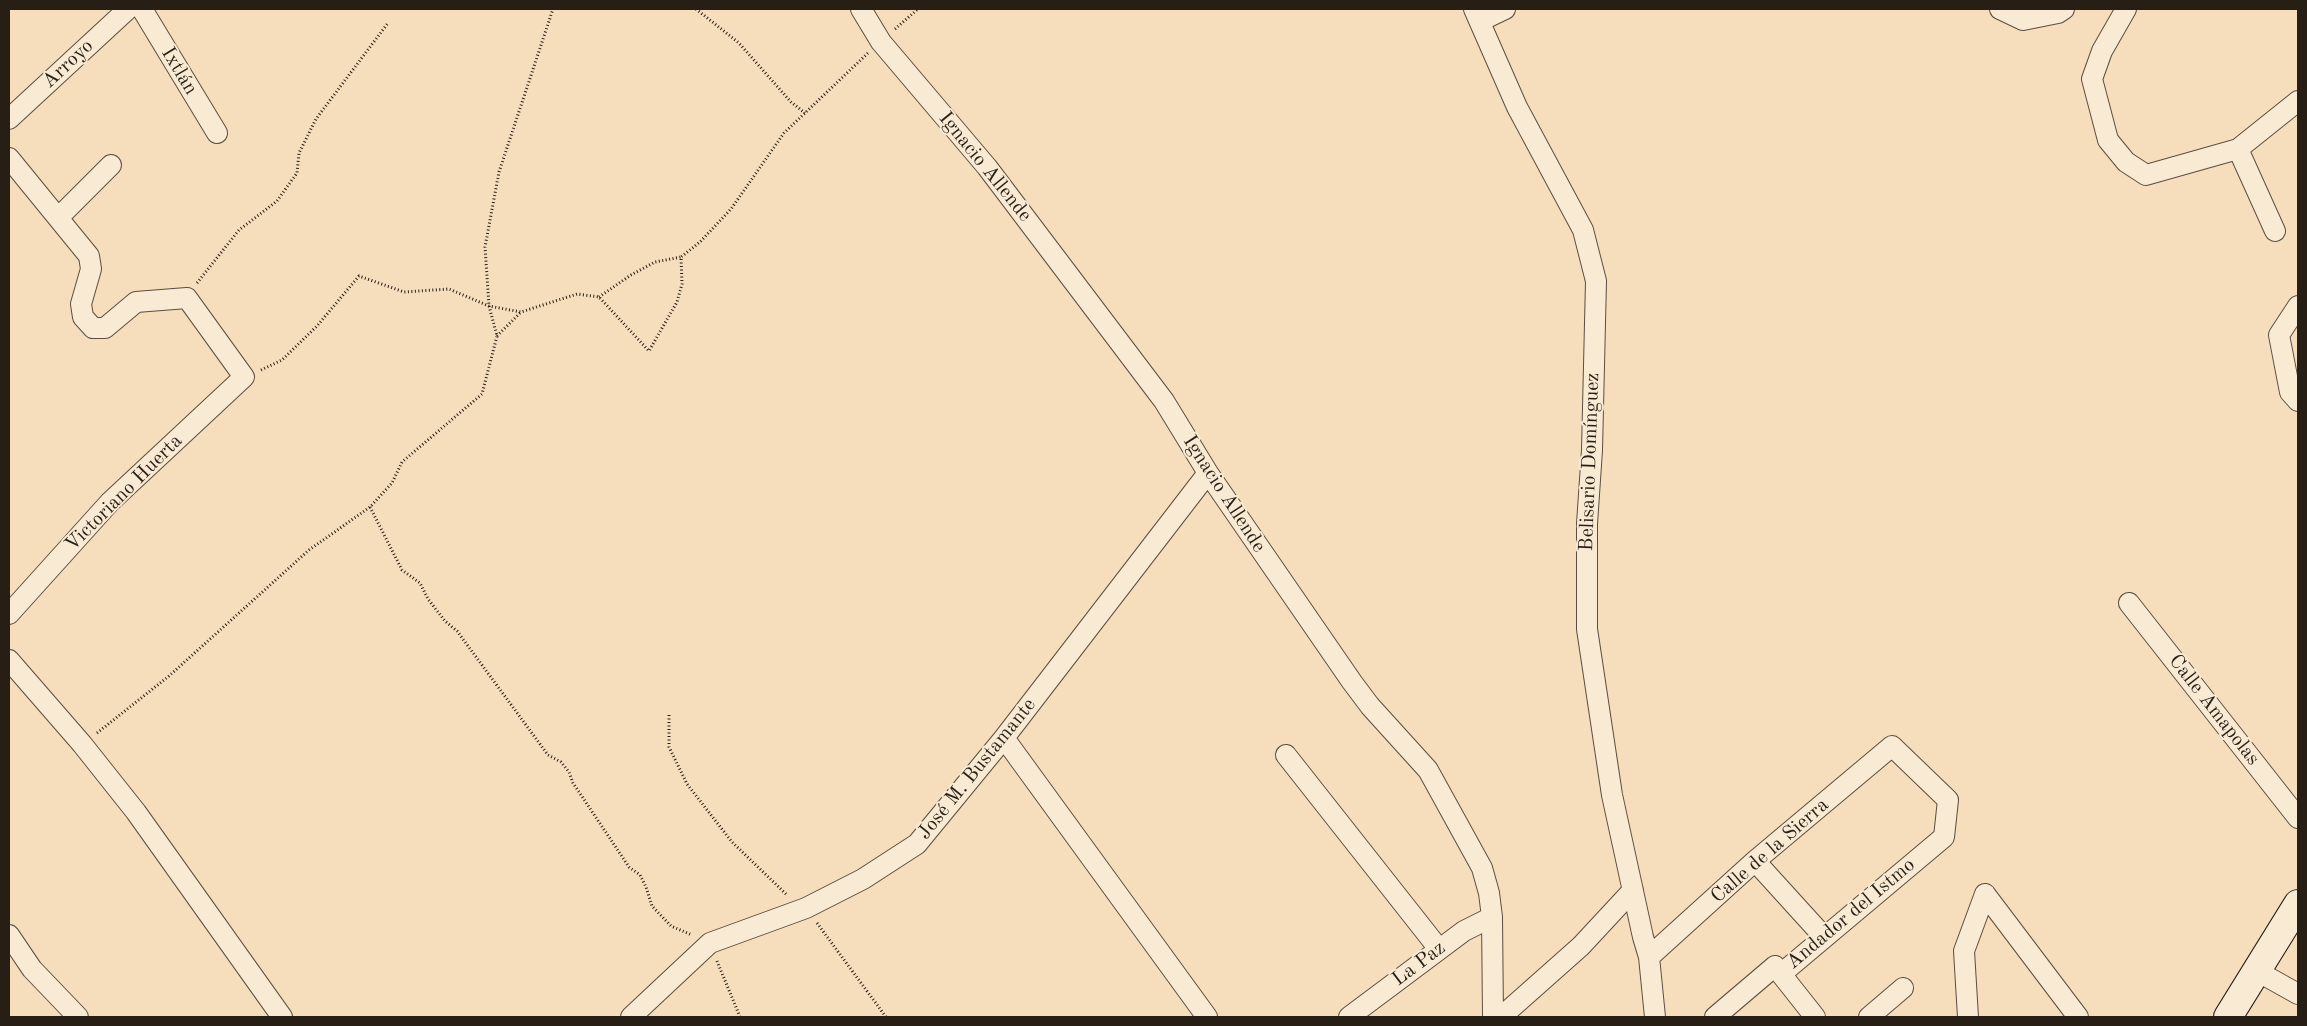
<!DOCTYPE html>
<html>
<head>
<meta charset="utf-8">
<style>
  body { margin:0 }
  #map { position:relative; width:2307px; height:1026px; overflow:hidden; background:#f6debc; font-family:"Old Standard TT",serif }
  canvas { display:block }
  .frame { position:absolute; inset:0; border:10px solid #271e16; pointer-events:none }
</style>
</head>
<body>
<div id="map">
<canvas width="2307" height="1026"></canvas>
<div class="frame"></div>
</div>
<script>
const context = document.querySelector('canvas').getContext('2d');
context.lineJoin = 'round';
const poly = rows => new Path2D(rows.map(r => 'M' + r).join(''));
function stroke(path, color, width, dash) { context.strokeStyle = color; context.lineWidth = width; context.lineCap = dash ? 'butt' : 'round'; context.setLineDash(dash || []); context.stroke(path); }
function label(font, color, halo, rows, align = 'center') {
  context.font = font + ' "Old Standard TT",serif'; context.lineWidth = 4; context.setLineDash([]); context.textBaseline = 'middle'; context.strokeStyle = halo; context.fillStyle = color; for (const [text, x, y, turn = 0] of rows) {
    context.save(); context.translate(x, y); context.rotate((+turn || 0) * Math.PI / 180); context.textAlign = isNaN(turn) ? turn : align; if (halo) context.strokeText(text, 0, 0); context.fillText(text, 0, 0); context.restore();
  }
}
const minor = poly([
  [142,9,217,133],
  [861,9,881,42,987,167,1164,401,1208,473,1352,682,1370,706,1428,770,1482,868,1489,893,1492,917,1493,1017],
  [1474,9,1517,107,1583,230,1596,281,1592,450,1587,524,1587,629,1612,795,1643,937,1649,957,1655,1017],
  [2000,9,2023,20,2058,13,2064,9],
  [2126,9,2102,51,2092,79,2108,140,2126,162,2146,175,2238,149,2298,101],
  [1480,21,1505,9],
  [9,119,128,9],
  [2238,149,2275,231],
  [9,158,89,256,91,269,81,304,83,317,93,328,105,328,136,302,187,298,244,377,110,502,9,614],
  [59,217,111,165],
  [2298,306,2279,335,2290,392,2298,401],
  [2129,603,2298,818],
  [9,660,82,744,136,812,282,1017],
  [1004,738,1207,1017],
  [1286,755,1439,949],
  [1755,861,1824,937],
  [1985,894,2078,1017],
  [9,935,32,969,78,1017],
  [1649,957,1755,861,1892,746,1948,800,1944,837,1781,974,1775,966,1715,1017],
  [2255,970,2298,994],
  [1781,974,1815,1017],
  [631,1017,710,943,806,908,863,879,917,844,1004,738,1208,473],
  [1349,1017,1464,931,1492,917],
  [1501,1017,1581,946,1633,890],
  [1869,1017,1903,988],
  [1968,1017,1964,951,1985,894]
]);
const secondary = poly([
  [2228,1017,2298,904]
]);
stroke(minor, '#5b4e40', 22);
stroke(secondary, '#271e16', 30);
stroke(poly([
  [696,9,739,43,791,102,805,113],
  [895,29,918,9],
  [197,283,239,230,277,201,297,173,299,153,316,119,388,23],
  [599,297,631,275,655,262,681,257],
  [497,336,521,312],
  [261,370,282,360,317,326,359,276,404,292,449,289,489,306,521,312,577,294,599,297,649,351,677,302,682,284,681,257,700,242,731,209,784,133,868,53],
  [370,507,402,570,420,583,428,599,445,621,457,631,548,755,561,762,569,772,573,783,629,867,640,875,646,887,652,906,671,926,692,935],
  [669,715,669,747,687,784,732,842,787,895],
  [97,733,169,676,309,550,370,507,392,483,402,462,482,394,497,336,489,306,485,247,499,172,553,9],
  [817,923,886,1017],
  [717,961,740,1017]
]), '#271e16', 3, [1, 2.5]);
stroke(minor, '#f9ead3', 20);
stroke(secondary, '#f9ead3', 28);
label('20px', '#271e16', '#f9ead3', [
  ["Arroyo",68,64,-43],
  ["Ixtlán",179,71,59],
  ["Ignacio Allende",985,167,51],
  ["Belisario Domínguez",1590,462,-88],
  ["Victoriano Huerta",124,493,-45],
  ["Ignacio Allende",1224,494,57],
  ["Calle Amapolas",2214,710,52],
  ["José M. Bustamante",977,769,-51],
  ["Calle de la Sierra",1770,851,-41],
  ["Andador del Istmo",1851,914,-40],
  ["La Paz",1419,964,-37]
]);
</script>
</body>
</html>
